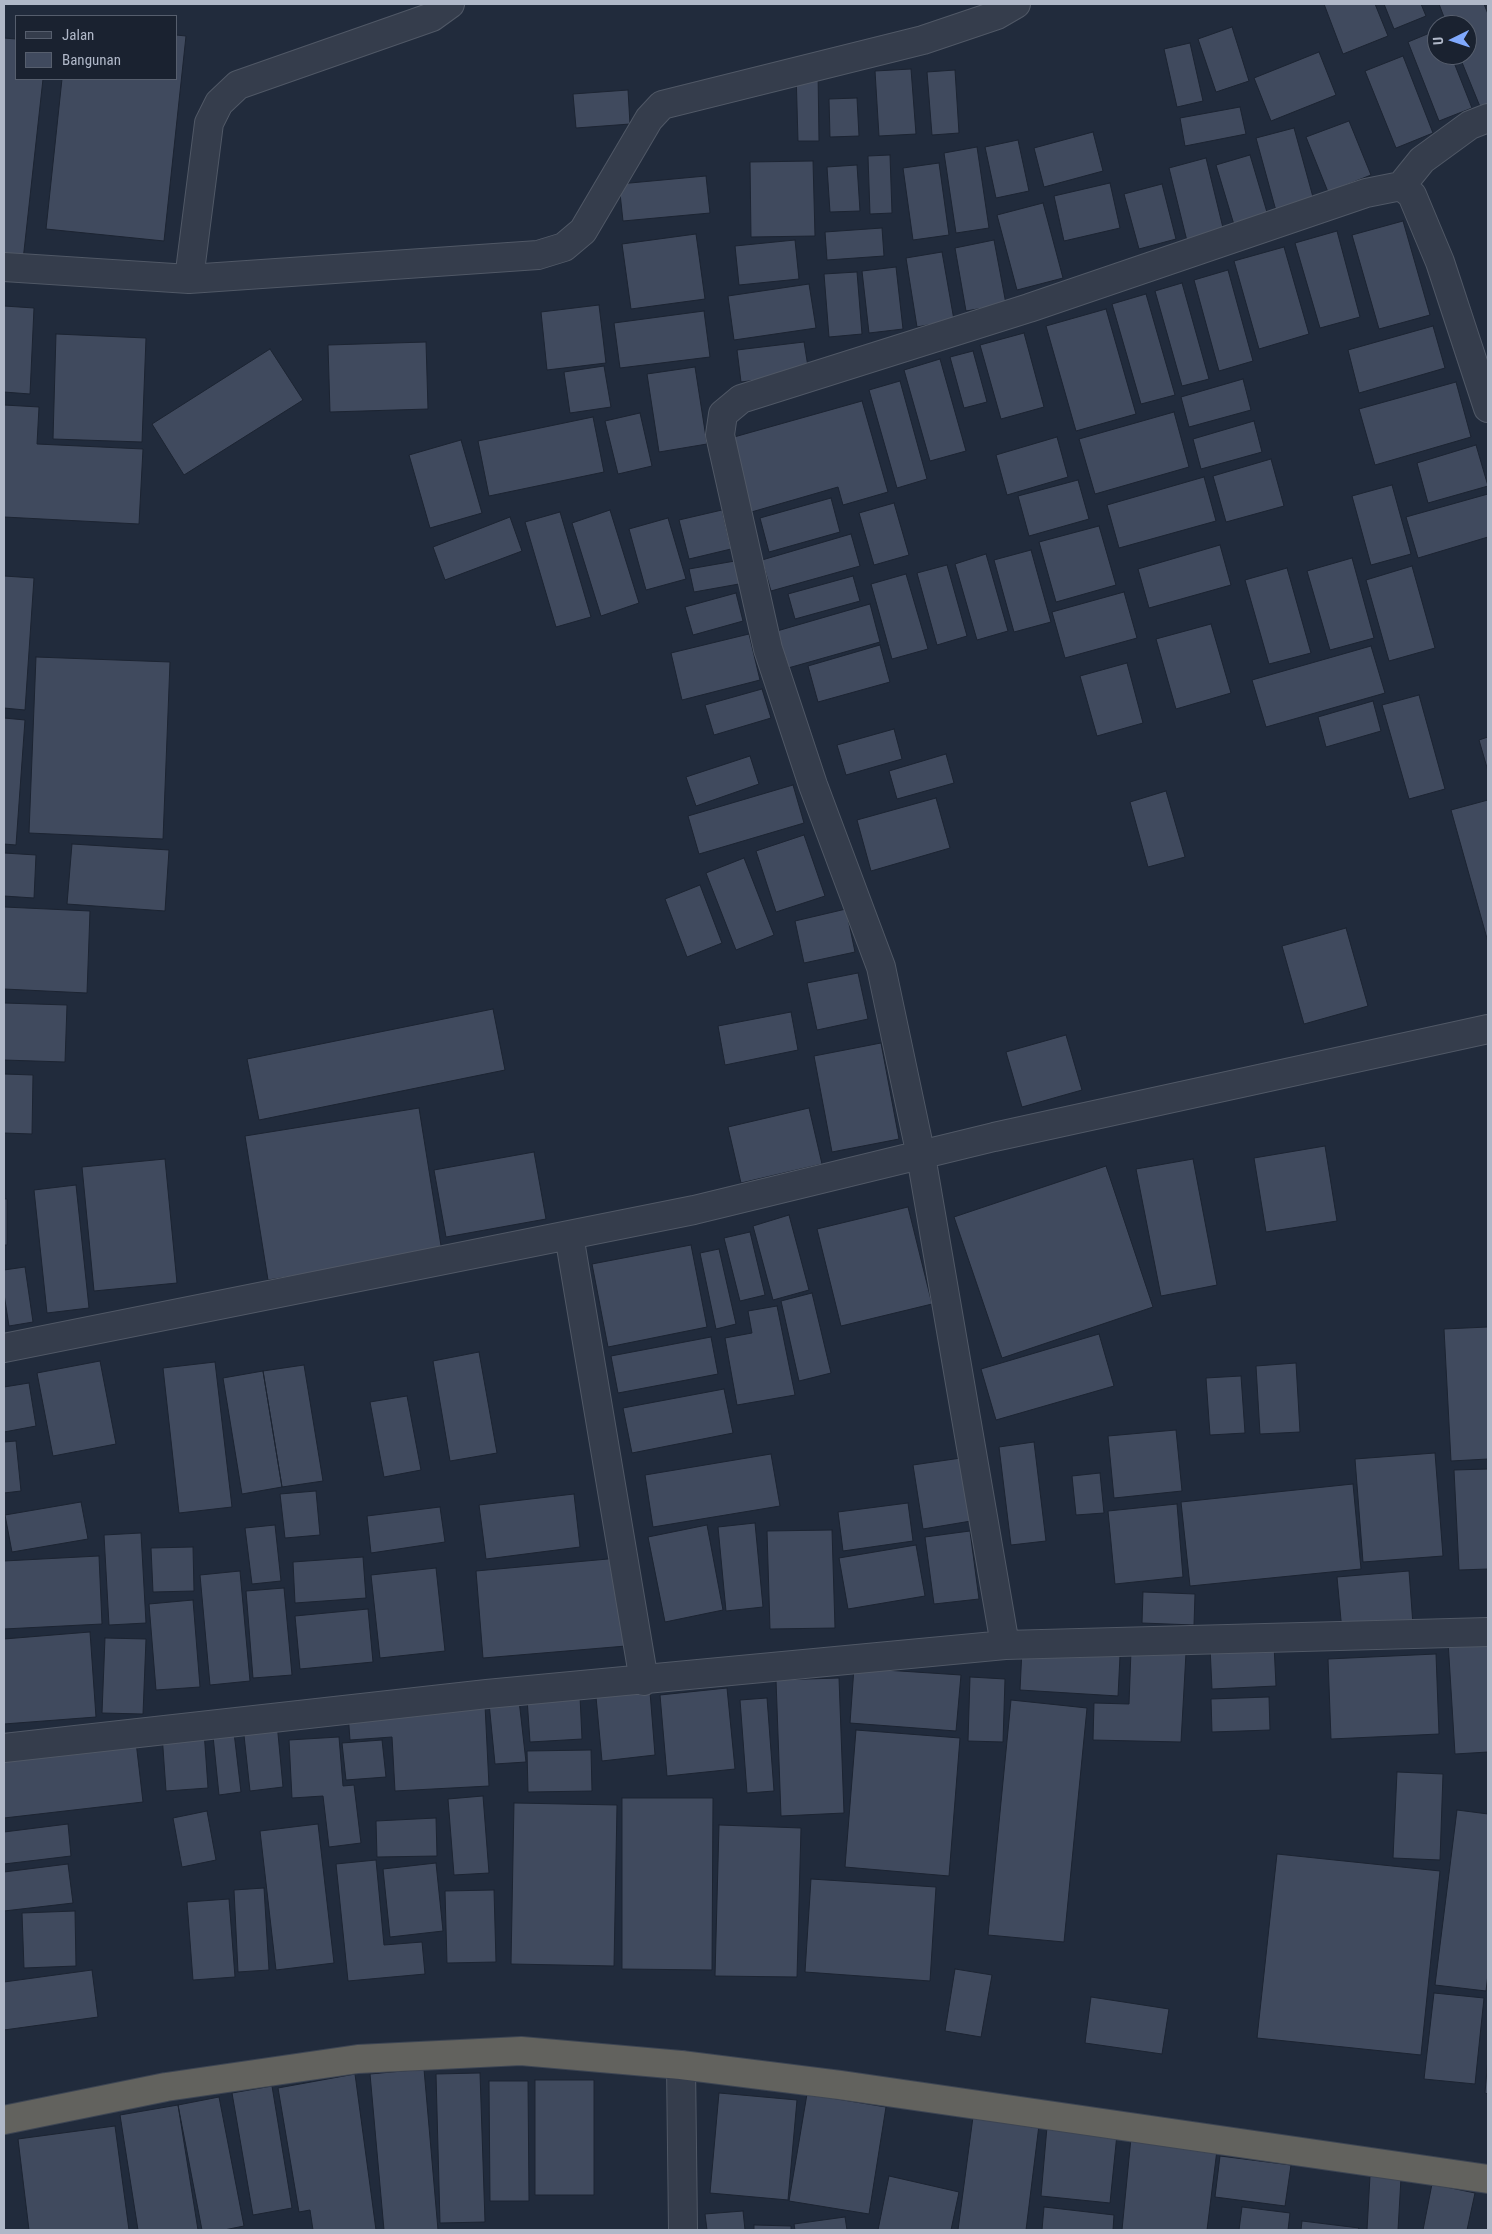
<!DOCTYPE html>
<html>
<head>
<meta charset="utf-8">
<style>
  body { margin:0 }
  #map { position:relative; width:1492px; height:2234px; overflow:hidden; background:#212b3c; font-family:"Roboto Condensed",sans-serif }
  canvas { display:block }
  .frame { position:absolute; inset:0; border:5px solid #b0b8c8; pointer-events:none }
  .legend { position:absolute; left:15px; top:15px; width:162px; height:65px; box-sizing:border-box; background:#1a2230; border:1px solid #565e6d; margin:0; padding:6px 9px; list-style:none; font-size:15px; color:#b0b8c8 }
  .legend li { display:flex; align-items:center; gap:10px; height:25px }
  .legend b { width:25px; border:1px solid #565e6d }
  .north { position:absolute; left:1427px; top:15px; width:50px; height:50px; box-sizing:border-box; background:#1a2230; border:1px solid #565e6d; border-radius:50%; rotate:266deg; font-size:14px; font-weight:700; line-height:20px; text-align:center; color:#b0b8c8 }
  .north::after { content:''; display:block; margin:auto; width:18px; height:22px; background:#80a9fd; clip-path:polygon(50% 0,100% 100%,50% 72%,0 100%) }
</style>
</head>
<body>
<div id="map">
<canvas width="1492" height="2234"></canvas>
<div class="frame"></div>
<ul class="legend">
<li><b style="height:6px;background:#353d4c"></b>Jalan</li>
<li><b style="height:14px;background:#404a5e"></b>Bangunan</li>
</ul>
<div class="north">U</div>
</div>
<script>
const context = document.querySelector('canvas').getContext('2d');
context.lineJoin = 'round';
function fill(path, color) { context.fillStyle = color; context.fill(path, 'evenodd'); }
const poly = rows => new Path2D(rows.map(r => 'M' + r).join(''));
function stroke(path, color, width, dash) { context.strokeStyle = color; context.lineWidth = width; context.lineCap = dash ? 'butt' : 'round'; context.setLineDash(dash || []); context.stroke(path); }
const building = poly([
  [1324,4,1375,4,1388,36,1343,54,1324,4],
  [1384,4,1421,4,1426,16,1394,29,1384,4],
  [1439,4,1484,4,1488,14,1488,106,1481,109,1459,55,1467,55,1467,25,1447,25,1439,4],
  [1232,27,1249,81,1216,92,1198,39,1232,27],
  [1437,30,1437,55,1451,55,1472,108,1439,121,1408,42,1437,30],
  [176,35,186,36,164,241,46,229,62,79,176,79,176,35],
  [4,38,16,39,16,79,43,79,23,260,4,258,4,38],
  [1190,43,1203,101,1177,107,1164,49,1190,43],
  [1319,52,1336,95,1271,121,1254,78,1319,52],
  [1403,56,1433,133,1396,148,1365,71,1403,56],
  [911,69,916,134,879,136,875,71,911,69],
  [818,70,819,141,798,141,796,71,818,70],
  [955,70,959,133,932,135,927,72,955,70],
  [628,90,630,124,576,128,573,94,628,90],
  [857,98,859,136,830,137,829,99,857,98],
  [1240,107,1246,134,1185,146,1180,118,1240,107],
  [1349,121,1371,175,1328,192,1306,137,1349,121],
  [1294,128,1316,208,1278,218,1256,138,1294,128],
  [1093,132,1103,171,1044,187,1034,148,1093,132],
  [1018,140,1029,191,996,198,985,147,1018,140],
  [977,147,989,228,956,233,944,153,977,147],
  [890,155,892,213,870,214,868,156,890,155],
  [1250,155,1269,219,1235,228,1216,165,1250,155],
  [1206,158,1224,232,1187,241,1169,168,1206,158],
  [813,161,815,236,751,237,750,162,813,161],
  [939,163,949,235,913,240,903,168,939,163],
  [857,165,860,211,830,212,827,167,857,165],
  [706,176,710,213,623,221,619,184,706,176],
  [1110,183,1120,228,1064,241,1054,196,1110,183],
  [1162,184,1176,239,1139,249,1124,194,1162,184],
  [1043,203,1063,278,1017,290,997,215,1043,203],
  [1403,221,1430,315,1379,329,1352,235,1403,221],
  [882,228,884,256,827,260,825,232,882,228],
  [1337,231,1360,317,1320,328,1295,243,1337,231],
  [696,234,705,299,631,309,622,244,696,234],
  [795,240,799,279,739,285,735,246,795,240],
  [994,240,1006,304,966,311,955,248,994,240],
  [1284,247,1309,334,1259,349,1234,261,1284,247],
  [942,252,954,320,917,327,906,258,942,252],
  [896,267,903,329,869,333,862,271,896,267],
  [1228,270,1253,361,1219,371,1194,280,1228,270],
  [857,272,862,334,829,337,824,274,857,272],
  [1182,283,1209,379,1182,386,1155,291,1182,283],
  [809,284,816,328,734,340,728,296,809,284],
  [1146,294,1175,395,1141,404,1112,304,1146,294],
  [599,305,606,363,547,370,541,312,599,305],
  [4,306,34,308,30,394,4,392,4,306],
  [1106,309,1136,414,1076,431,1046,326,1106,309],
  [704,311,710,357,620,368,614,323,704,311],
  [1433,326,1445,368,1359,393,1348,350,1433,326],
  [1024,333,1044,407,1001,419,980,345,1024,333],
  [56,334,146,338,142,442,53,439,56,334],
  [426,342,428,409,330,412,328,345,426,342],
  [804,342,809,373,741,382,737,350,804,342],
  [270,349,303,400,184,475,152,424,270,349],
  [973,351,987,402,964,408,950,357,973,351],
  [940,359,966,451,930,461,904,370,940,359],
  [604,366,611,407,570,413,564,372,604,366],
  [695,367,707,444,659,452,647,374,695,367],
  [1243,379,1251,410,1189,427,1181,397,1243,379],
  [900,381,927,479,897,488,869,390,900,381],
  [1456,382,1471,437,1375,465,1359,409,1456,382],
  [862,401,888,492,843,505,838,487,748,513,727,439,862,401],
  [4,405,39,407,37,444,143,449,139,524,4,517,4,405],
  [1174,412,1189,467,1095,494,1079,439,1174,412],
  [640,413,652,466,618,474,605,421,640,413],
  [593,417,604,472,489,496,478,441,593,417],
  [1254,421,1262,452,1201,469,1193,439,1254,421],
  [1057,437,1068,477,1007,495,996,455,1057,437],
  [461,440,482,513,430,528,409,455,461,440],
  [1476,445,1488,486,1428,503,1417,463,1476,445],
  [1271,459,1284,506,1226,522,1213,476,1271,459],
  [1204,477,1216,521,1119,548,1107,505,1204,477],
  [1078,480,1089,519,1029,536,1018,496,1078,480],
  [1392,485,1411,554,1371,565,1352,496,1392,485],
  [1488,494,1488,537,1418,558,1406,517,1488,494],
  [831,498,840,532,769,552,760,518,831,498],
  [894,503,909,555,874,565,859,513,894,503],
  [610,510,639,603,601,616,572,523,610,510],
  [722,510,731,549,689,559,679,520,722,510],
  [560,512,591,617,556,627,525,522,560,512],
  [510,517,522,551,445,580,433,547,510,517],
  [668,518,686,579,646,590,629,529,668,518],
  [1099,526,1116,585,1056,602,1039,542,1099,526],
  [851,534,860,566,771,591,762,560,851,534],
  [1220,545,1231,585,1149,608,1138,569,1220,545],
  [1031,550,1051,622,1014,632,994,560,1031,550],
  [986,554,1008,631,977,640,955,564,986,554],
  [1352,558,1374,638,1330,650,1307,571,1352,558],
  [735,561,739,584,694,592,689,569,735,561],
  [947,565,967,636,937,645,917,573,947,565],
  [1412,566,1435,648,1389,661,1366,580,1412,566],
  [1287,568,1311,653,1269,664,1245,580,1287,568],
  [906,574,928,649,892,659,871,584,906,574],
  [4,576,34,578,25,710,4,708,4,576],
  [853,576,860,601,795,619,788,594,853,576],
  [1124,592,1137,638,1065,658,1052,612,1124,592],
  [736,593,743,621,693,635,685,607,736,593],
  [870,604,880,642,788,668,777,631,870,604],
  [1211,624,1231,693,1176,709,1156,639,1211,624],
  [749,634,760,680,682,700,671,653,749,634],
  [880,645,890,682,818,702,808,666,880,645],
  [1371,646,1385,693,1266,727,1252,680,1371,646],
  [36,657,170,662,163,839,29,833,36,657],
  [1127,663,1143,723,1097,736,1080,676,1127,663],
  [762,689,771,718,714,735,705,705,762,689],
  [1419,695,1445,789,1409,799,1382,705,1419,695],
  [1373,701,1381,731,1326,747,1318,717,1373,701],
  [4,718,25,720,16,845,4,844,4,718],
  [894,729,902,759,846,775,837,745,894,729],
  [1488,737,1488,771,1479,740,1488,737],
  [946,754,954,783,897,799,889,771,946,754],
  [750,756,759,784,696,806,686,777,750,756],
  [793,785,804,823,699,854,688,816,793,785],
  [1166,791,1185,857,1148,867,1130,802,1166,791],
  [936,798,950,848,871,871,857,820,936,798],
  [1488,800,1488,942,1451,810,1488,800],
  [804,835,825,896,776,912,756,851,804,835],
  [72,844,169,850,165,911,67,904,72,844],
  [4,853,36,855,34,898,4,896,4,853],
  [744,858,774,935,736,950,706,873,744,858],
  [700,885,722,943,687,957,665,899,700,885],
  [4,907,90,911,87,993,4,989,4,907],
  [846,909,855,952,804,963,795,921,846,909],
  [1346,928,1368,1006,1304,1024,1282,946,1346,928],
  [858,973,868,1019,817,1030,807,983,858,973],
  [4,1003,67,1005,65,1062,4,1060,4,1003],
  [493,1009,505,1070,259,1120,247,1059,493,1009],
  [791,1012,798,1050,725,1065,718,1026,791,1012],
  [1066,1035,1082,1090,1022,1107,1006,1052,1066,1035],
  [881,1043,899,1139,832,1152,814,1056,881,1043],
  [4,1074,33,1075,32,1134,4,1133,4,1074],
  [419,1108,442,1252,268,1280,245,1136,419,1108],
  [809,1108,822,1164,741,1183,728,1127,809,1108],
  [1325,1146,1337,1221,1266,1232,1254,1158,1325,1146],
  [534,1152,546,1219,446,1237,434,1170,534,1152],
  [165,1159,177,1283,94,1291,82,1167,165,1159],
  [1193,1159,1217,1285,1161,1296,1136,1169,1193,1159],
  [1106,1166,1153,1307,1002,1358,954,1217,1106,1166],
  [76,1185,89,1308,47,1313,34,1190,76,1185],
  [4,1199,7,1199,7,1245,4,1245,4,1199],
  [908,1207,932,1304,841,1326,817,1229,908,1207],
  [789,1215,809,1290,773,1300,753,1226,789,1215],
  [750,1232,765,1295,740,1301,724,1238,750,1232],
  [691,1245,707,1327,608,1347,592,1264,691,1245],
  [719,1249,736,1324,716,1329,700,1253,719,1249],
  [25,1267,33,1322,9,1326,4,1294,4,1270,25,1267],
  [812,1293,831,1373,799,1381,781,1301,812,1293],
  [777,1306,795,1395,737,1405,725,1338,752,1333,748,1311,777,1306],
  [1488,1327,1488,1459,1451,1461,1444,1329,1488,1327],
  [1099,1334,1114,1386,996,1420,981,1369,1099,1334],
  [711,1337,718,1374,618,1393,611,1356,711,1337],
  [479,1352,497,1453,450,1461,433,1361,479,1352],
  [100,1361,116,1444,53,1456,37,1373,100,1361],
  [215,1362,232,1507,179,1513,163,1368,215,1362],
  [1296,1363,1300,1432,1260,1434,1256,1366,1296,1363],
  [304,1365,323,1481,282,1487,263,1371,304,1365],
  [263,1371,282,1487,242,1494,223,1378,263,1371],
  [1241,1376,1245,1433,1210,1435,1206,1378,1241,1376],
  [29,1383,36,1426,4,1432,4,1387,29,1383],
  [724,1389,733,1433,632,1453,623,1408,724,1389],
  [407,1396,421,1470,384,1477,370,1402,407,1396],
  [1176,1430,1182,1491,1114,1498,1108,1436,1176,1430],
  [16,1441,21,1491,4,1493,4,1442,16,1441],
  [1034,1442,1046,1541,1011,1545,999,1447,1034,1442],
  [1435,1453,1443,1556,1363,1562,1355,1459,1435,1453],
  [771,1454,780,1506,653,1527,645,1475,771,1454],
  [961,1458,971,1521,923,1529,913,1465,961,1458],
  [1488,1469,1488,1569,1459,1570,1454,1470,1488,1469],
  [1100,1473,1104,1513,1076,1515,1072,1476,1100,1473],
  [1353,1484,1361,1569,1190,1586,1181,1502,1353,1484],
  [316,1491,320,1535,285,1538,280,1494,316,1491],
  [574,1494,580,1547,486,1559,479,1505,574,1494],
  [81,1502,88,1539,12,1552,5,1515,81,1502],
  [908,1503,913,1541,843,1551,838,1512,908,1503],
  [1177,1504,1183,1577,1115,1584,1108,1511,1177,1504],
  [440,1507,445,1542,371,1553,367,1516,440,1507],
  [755,1523,763,1607,726,1611,718,1527,755,1523],
  [275,1525,281,1581,252,1584,245,1528,275,1525],
  [707,1525,723,1610,665,1622,648,1537,707,1525],
  [832,1530,835,1628,770,1629,767,1531,832,1530],
  [970,1531,979,1599,934,1604,925,1537,970,1531],
  [141,1533,146,1623,109,1625,104,1535,141,1533],
  [916,1545,925,1596,848,1609,839,1558,916,1545],
  [193,1547,194,1591,153,1592,151,1548,193,1547],
  [99,1556,102,1624,4,1629,4,1561,99,1556],
  [363,1557,366,1598,295,1603,293,1562,363,1557],
  [619,1558,626,1646,483,1658,476,1571,619,1558],
  [436,1568,445,1651,380,1658,371,1575,436,1568],
  [240,1571,250,1681,210,1685,200,1575,240,1571],
  [1409,1571,1413,1625,1342,1631,1337,1577,1409,1571],
  [284,1588,292,1675,253,1678,246,1591,284,1588],
  [1143,1592,1195,1594,1194,1625,1142,1623,1143,1592],
  [193,1600,200,1687,156,1690,149,1604,193,1600],
  [368,1609,373,1662,300,1669,295,1616,368,1609],
  [90,1632,96,1717,4,1724,4,1639,90,1632],
  [105,1638,146,1639,143,1714,102,1713,105,1638],
  [1488,1638,1488,1752,1455,1754,1448,1641,1488,1638],
  [1274,1644,1276,1686,1212,1689,1210,1647,1274,1644],
  [1022,1650,1120,1656,1118,1696,1020,1690,1022,1650],
  [1131,1651,1186,1653,1181,1742,1093,1740,1094,1703,1129,1704,1131,1651],
  [1436,1654,1439,1734,1331,1739,1328,1659,1436,1654],
  [854,1668,961,1675,956,1731,850,1723,854,1668],
  [970,1677,1005,1679,1003,1742,968,1741,970,1677],
  [839,1678,844,1813,781,1816,776,1680,839,1678],
  [727,1688,735,1769,667,1776,660,1695,727,1688],
  [650,1692,655,1755,602,1761,596,1697,650,1692],
  [580,1696,582,1739,530,1742,527,1698,580,1696],
  [1269,1697,1270,1730,1212,1732,1211,1699,1269,1697],
  [767,1698,774,1791,747,1793,740,1700,767,1698],
  [519,1700,526,1762,495,1764,489,1703,519,1700],
  [1011,1700,1087,1708,1064,1942,988,1935,1011,1700],
  [485,1705,489,1786,395,1791,392,1737,350,1740,348,1713,485,1705],
  [277,1723,283,1787,250,1791,243,1726,277,1723],
  [233,1724,241,1792,219,1795,212,1726,233,1724],
  [856,1730,960,1738,949,1876,845,1867,856,1730],
  [204,1731,208,1788,166,1791,162,1734,204,1731],
  [339,1737,343,1786,354,1785,361,1843,329,1847,323,1796,292,1798,289,1740,339,1737],
  [382,1740,386,1777,346,1780,342,1743,382,1740],
  [136,1742,143,1802,4,1818,4,1756,136,1742],
  [591,1750,592,1791,528,1792,527,1751,591,1750],
  [1397,1772,1443,1774,1440,1860,1393,1858,1397,1772],
  [483,1796,489,1873,454,1875,448,1799,483,1796],
  [622,1798,713,1798,712,1970,622,1969,622,1798],
  [514,1803,617,1805,614,1966,511,1964,514,1803],
  [1457,1810,1488,1814,1488,1974,1486,1991,1435,1985,1457,1810],
  [207,1811,216,1860,182,1867,173,1818,207,1811],
  [436,1818,437,1856,377,1857,376,1821,436,1818],
  [68,1824,71,1856,4,1864,4,1832,68,1824],
  [318,1824,334,1963,276,1970,260,1831,318,1824],
  [719,1825,801,1828,797,1977,715,1976,719,1825],
  [1277,1854,1440,1871,1421,2055,1257,2038,1277,1854],
  [376,1860,384,1945,422,1942,425,1974,348,1981,336,1864,376,1860],
  [436,1863,443,1931,390,1937,383,1869,436,1863],
  [68,1864,73,1903,4,1911,4,1872,68,1864],
  [811,1879,936,1887,930,1981,805,1972,811,1879],
  [264,1888,269,1970,238,1972,234,1890,264,1888],
  [494,1890,496,1962,447,1963,445,1891,494,1890],
  [229,1899,235,1977,193,1980,187,1902,229,1899],
  [75,1911,76,1966,24,1968,22,1913,75,1911],
  [955,1969,992,1975,981,2037,945,2031,955,1969],
  [92,1970,98,2017,4,2030,4,1982,92,1970],
  [1434,1993,1484,1998,1475,2084,1424,2079,1434,1993],
  [1091,1997,1169,2009,1162,2054,1085,2043,1091,1997],
  [1488,2059,1488,2094,1485,2093,1488,2059],
  [424,2069,438,2230,384,2230,370,2074,424,2069],
  [480,2073,485,2222,440,2223,436,2074,480,2073],
  [355,2074,376,2230,313,2230,310,2210,299,2212,278,2088,355,2074],
  [535,2080,594,2080,594,2195,535,2195,535,2080],
  [489,2081,528,2081,529,2201,490,2201,489,2081],
  [272,2086,292,2208,253,2215,232,2093,272,2086],
  [719,2093,797,2100,788,2200,710,2193,719,2093],
  [807,2094,886,2107,869,2214,789,2201,807,2094],
  [219,2097,244,2226,224,2230,202,2230,178,2105,219,2097],
  [178,2105,198,2230,138,2230,120,2115,178,2105],
  [973,2117,1039,2125,1026,2230,958,2230,973,2117],
  [115,2126,129,2230,29,2230,18,2139,115,2126],
  [1047,2127,1117,2134,1110,2203,1041,2196,1047,2127],
  [1131,2138,1217,2150,1207,2230,1122,2230,1131,2138],
  [1220,2156,1291,2165,1285,2206,1215,2197,1220,2156],
  [889,2176,959,2192,951,2230,878,2230,889,2176],
  [1370,2176,1401,2178,1398,2230,1367,2230,1370,2176],
  [1432,2184,1475,2193,1467,2230,1423,2230,1432,2184],
  [1044,2207,1114,2215,1113,2230,1042,2230,1044,2207],
  [1242,2207,1290,2213,1288,2230,1239,2230,1242,2207],
  [743,2211,745,2230,707,2230,705,2214,743,2211],
  [845,2217,847,2230,795,2230,794,2224,845,2217],
  [1302,2221,1359,2228,1358,2230,1301,2230,1302,2221],
  [754,2225,791,2226,791,2230,754,2230,754,2225]
]);
fill(building, '#404a5e');
stroke(building, '#1c2432', 1);
const minor = poly([
  [1401,186,1422,160,1470,125,1488,118],
  [4,267,189,279,538,255,564,247,583,231,649,119,662,105,923,40,997,15,1016,4],
  [189,279,209,123,219,103,238,85,432,17,450,4],
  [569,1235,644,1681],
  [4,1348,694,1210,994,1137,1488,1029],
  [1005,1645,921,1156,881,967,813,785,768,649,720,435,723,414,741,399,1029,308,1366,193,1401,186,1412,195,1440,262,1488,408],
  [4,1748,487,1694,1005,1645,1488,1632],
  [681,2065,683,2230]
]);
const trunk = poly([
  [4,2120,166,2087,358,2059,521,2051,681,2065,840,2085,1488,2179]
]);
stroke(minor, '#505866', 30);
stroke(trunk, '#3d4553', 30);
stroke(minor, '#353d4c', 28);
stroke(trunk, '#62625e', 28);
</script>
</body>
</html>
